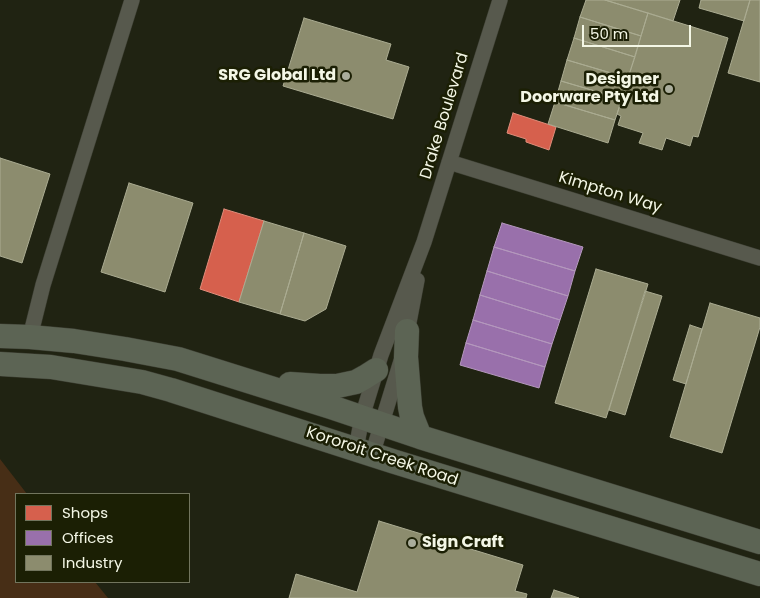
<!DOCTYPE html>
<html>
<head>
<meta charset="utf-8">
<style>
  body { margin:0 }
  #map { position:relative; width:760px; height:598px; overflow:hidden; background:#202312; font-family:Poppins,sans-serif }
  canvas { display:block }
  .legend { position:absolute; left:15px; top:493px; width:175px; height:90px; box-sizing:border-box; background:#1b1f04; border:1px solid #72755e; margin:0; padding:6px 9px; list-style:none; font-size:15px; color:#f4f7e6 }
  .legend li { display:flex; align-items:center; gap:10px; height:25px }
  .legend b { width:25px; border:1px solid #72755e }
  .scale { position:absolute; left:582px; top:25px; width:109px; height:22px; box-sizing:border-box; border:2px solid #f4f7e6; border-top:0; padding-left:6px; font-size:15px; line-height:18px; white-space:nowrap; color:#f4f7e6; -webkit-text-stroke:4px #1b1f04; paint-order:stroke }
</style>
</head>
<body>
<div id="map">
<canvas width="760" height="598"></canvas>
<ul class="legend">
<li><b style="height:14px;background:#d6604d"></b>Shops</li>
<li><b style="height:14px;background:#9970ab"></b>Offices</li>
<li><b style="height:14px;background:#8c8c6e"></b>Industry</li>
</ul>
<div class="scale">50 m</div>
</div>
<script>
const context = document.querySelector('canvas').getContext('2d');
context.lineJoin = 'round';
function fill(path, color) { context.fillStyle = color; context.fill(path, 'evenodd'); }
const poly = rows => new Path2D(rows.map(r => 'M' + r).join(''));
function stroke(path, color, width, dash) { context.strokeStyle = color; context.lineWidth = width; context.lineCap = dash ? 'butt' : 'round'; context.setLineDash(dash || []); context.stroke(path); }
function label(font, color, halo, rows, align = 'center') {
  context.font = font + ' Poppins,sans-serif'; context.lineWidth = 5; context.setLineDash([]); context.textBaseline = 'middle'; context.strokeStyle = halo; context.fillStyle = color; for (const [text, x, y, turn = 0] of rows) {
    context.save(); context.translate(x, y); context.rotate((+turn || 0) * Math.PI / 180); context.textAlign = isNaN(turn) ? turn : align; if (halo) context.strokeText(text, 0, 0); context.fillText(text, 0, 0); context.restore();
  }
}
fill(poly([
  [0,459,27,494,16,494,16,582,95,582,108,598,0,598]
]), '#472e16');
const shops = poly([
  [513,113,556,127,549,150,526,142,526,139,507,133,513,113],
  [224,209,264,221,239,302,200,289,224,209]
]);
fill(shops, '#d6604d');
stroke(shops, '#df8d7b', 1);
const offices = poly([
  [502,223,583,247,575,271,494,247,502,223],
  [494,247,575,271,568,296,487,271,494,247],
  [487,271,568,296,560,320,480,295,487,271],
  [480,295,560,320,552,344,473,320,480,295],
  [473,320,552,344,545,367,466,343,473,320],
  [466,343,545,367,539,388,460,365,466,343]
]);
fill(offices, '#9970ab');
stroke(offices, '#b498bd', 1);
const industry = poly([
  [586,0,605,0,648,13,641,36,580,17,586,0],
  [605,0,680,0,673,21,605,0],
  [701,0,750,0,744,21,699,8,701,0],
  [750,0,760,0,760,82,728,73,750,0],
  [648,13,728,38,698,137,693,136,690,146,666,138,662,150,639,143,643,133,618,125,621,116,617,114,648,13],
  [580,17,641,36,635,57,574,38,580,17],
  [304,18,391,44,386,60,409,67,393,119,283,86,304,18],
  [574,38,635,57,628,78,567,60,574,38],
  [567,60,628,78,622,99,561,81,567,60],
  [561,81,622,99,615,120,555,102,561,81],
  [555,102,615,120,608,143,548,124,555,102],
  [0,158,50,174,22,263,0,256,0,158],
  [129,183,193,203,165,292,101,272,129,183],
  [264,221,304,233,280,314,239,302,264,221],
  [304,233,346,246,326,309,305,321,280,314,304,233],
  [596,269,648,284,606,418,555,403,596,269],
  [645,291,662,296,625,415,609,410,645,291],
  [710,303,760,318,760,327,722,453,670,437,710,303],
  [690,325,702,329,686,384,673,380,690,325],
  [379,521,523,565,515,591,527,594,526,598,289,598,296,574,357,592,379,521],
  [554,590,579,598,551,598,554,590]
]);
fill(industry, '#8c8c6e');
stroke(industry, '#abac92', 1);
const street = poly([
  [449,162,760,258],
  [30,337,43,285,132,0],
  [406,338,417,280],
  [356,449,362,417,381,355,424,242,500,0],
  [372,455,401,361]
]);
const primary = poly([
  [407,331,406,357,410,407,412,417,420,437],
  [0,336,30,337,74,341,125,349,178,359,331,407,420,437,760,542],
  [0,364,51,367,142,382,171,390,392,461,760,574],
  [290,384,320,386,337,386,356,382,365,377,376,370]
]);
stroke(street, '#3c3e32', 16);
stroke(primary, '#3c3e32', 25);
stroke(street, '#57594d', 15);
stroke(primary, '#5c6454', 24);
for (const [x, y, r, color] of [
  [346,76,5,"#aaad9c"],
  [669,89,5,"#aaad9c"],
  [412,543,5,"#aaad9c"]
]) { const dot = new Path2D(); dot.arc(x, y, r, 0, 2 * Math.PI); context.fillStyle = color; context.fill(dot); stroke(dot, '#1b1f04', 2); }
label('bold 16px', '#f4f7e6', '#1b1f04', [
  ["SRG Global Ltd",336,76],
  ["Designer",659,80],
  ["Doorware Pty Ltd",659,98],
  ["Sign Craft",422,543,"left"]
], 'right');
label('16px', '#f4f7e6', '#1b1f04', [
  ["Drake Boulevard",445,116,-73],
  ["Kimpton Way",610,193,17],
  ["Kororoit Creek Road",382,457,18]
]);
</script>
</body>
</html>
